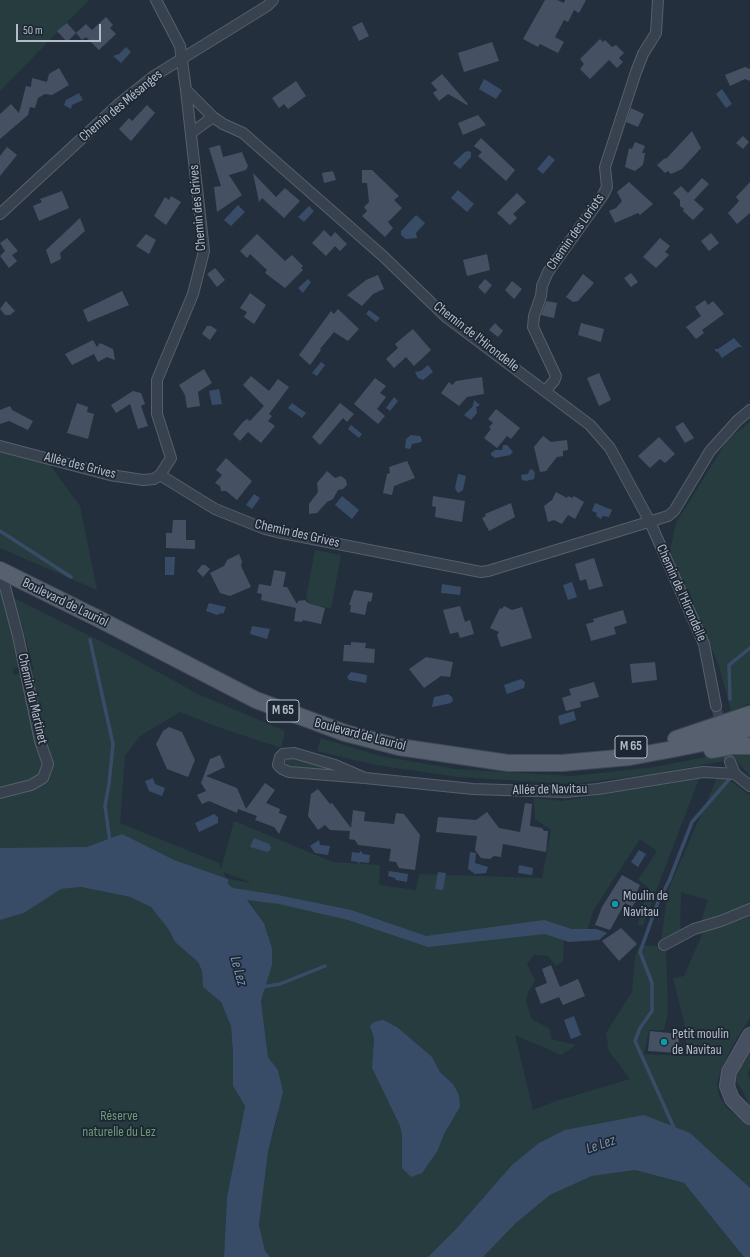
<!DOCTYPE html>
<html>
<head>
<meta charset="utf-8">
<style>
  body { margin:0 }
  #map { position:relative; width:750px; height:1257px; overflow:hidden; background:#242f3e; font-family:"Sofia Sans Condensed",sans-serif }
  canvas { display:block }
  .scale { position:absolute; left:16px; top:24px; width:85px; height:18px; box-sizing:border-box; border:2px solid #b4bcc9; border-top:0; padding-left:5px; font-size:12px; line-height:14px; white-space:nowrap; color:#b4bcc9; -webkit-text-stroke:3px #1d2633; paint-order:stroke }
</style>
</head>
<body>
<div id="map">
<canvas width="750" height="1257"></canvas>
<div class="scale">50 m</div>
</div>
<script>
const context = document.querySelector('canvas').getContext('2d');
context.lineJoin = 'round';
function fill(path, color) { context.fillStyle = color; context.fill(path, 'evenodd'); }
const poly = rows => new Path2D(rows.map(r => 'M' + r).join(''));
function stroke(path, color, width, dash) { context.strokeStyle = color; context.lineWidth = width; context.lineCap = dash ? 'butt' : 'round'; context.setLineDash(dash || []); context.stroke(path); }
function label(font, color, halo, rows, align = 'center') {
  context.font = font + ' "Sofia Sans Condensed",sans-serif'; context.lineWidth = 3.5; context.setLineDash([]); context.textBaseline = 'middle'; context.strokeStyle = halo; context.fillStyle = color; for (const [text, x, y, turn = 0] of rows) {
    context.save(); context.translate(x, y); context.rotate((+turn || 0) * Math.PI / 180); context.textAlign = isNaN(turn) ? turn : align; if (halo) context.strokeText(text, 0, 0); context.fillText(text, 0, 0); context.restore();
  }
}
fill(poly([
  [0,0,89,0,0,91],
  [750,422,750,703,731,711,719,666,670,551,676,523,728,439],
  [0,451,50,465,80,506,97,590,0,548],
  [315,550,341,555,331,609,309,603,306,597],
  [0,591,124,653,198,694,285,731,281,748,218,727,180,712,140,736,125,756,120,823,219,863,221,869,234,821,333,862,380,865,379,885,416,890,419,874,542,878,551,830,535,819,534,798,562,801,699,779,643,925,638,925,648,887,638,880,657,851,640,839,593,911,585,939,569,942,564,938,563,961,556,966,548,956,534,955,527,964,535,981,528,992,526,1002,532,1019,550,1029,551,1039,576,1045,561,1055,515,1035,533,1110,556,1101,630,1079,609,1051,606,1033,632,992,635,957,640,945,666,947,668,1013,664,1030,649,1030,644,1054,686,1056,686,1031,673,978,684,976,704,930,719,926,750,914,750,1018,733,1045,720,1072,717,1084,719,1096,726,1107,750,1125,750,1198,690,1133,457,1228,428,1257,270,1257,265,1251,259,1225,268,1152,277,1120,278,1070,268,1057,261,1001,272,965,272,948,264,923,250,903,229,885,0,859],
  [21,622,34,670,13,675,13,669,19,667,9,624],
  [223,872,252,883,228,879,227,882],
  [374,1038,432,1057,440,1072,453,1084,460,1107,444,1134,438,1150,402,1168,402,1135,400,1126,372,1068],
  [321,738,380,756,456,769,572,776,654,767,737,751,750,755,750,776,735,759,655,774,574,784,457,777,376,765,317,751],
  [292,757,332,769,332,770,288,767,285,761],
  [724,776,750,795,750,904,727,915,700,924,708,900,681,892,680,933,661,941,668,890,717,778],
  [81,887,130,897,151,907,169,930,175,942,198,962,202,971,203,987,221,1002,231,1026,233,1053,233,1086,245,1106,227,1197,224,1257,0,1257,0,920,24,913,61,889],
  [750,1048,750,1069,747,1073,750,1079,750,1107,742,1089,736,1082,739,1069],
  [635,1170,684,1183,744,1257,483,1257,516,1223,550,1195,592,1176]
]), '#263c3f');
fill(poly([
  [126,47,131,52,121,63,113,56,119,54],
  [484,79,502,90,496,99,479,89],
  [722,89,732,104,726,108,716,94],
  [79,93,83,100,72,105,71,109,64,105,66,100],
  [468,151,471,152,471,157,460,169,453,163,465,152],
  [549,155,555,160,543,174,537,169],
  [458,190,474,204,467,212,451,198],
  [238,205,245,212,231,226,224,220],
  [309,206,314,211,304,222,298,217],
  [416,215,425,223,416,233,417,238,406,239,401,235,401,231],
  [308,279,311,282,303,293,298,288],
  [369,310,380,318,376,322,366,314],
  [734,338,742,347,738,347,722,358,718,352,715,351,715,349,718,349],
  [321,362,325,365,317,376,312,373],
  [428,365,433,372,423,380,418,378,415,372,421,371],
  [219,389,222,404,212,405,209,391],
  [394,397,398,401,390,411,386,408],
  [474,400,480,405,476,407,477,413,471,420,464,415,473,406],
  [292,403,306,413,302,418,288,408],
  [351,425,362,434,359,438,348,429],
  [411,435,420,436,422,440,421,442,412,444,410,449,405,448,406,439],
  [503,445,507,445,513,452,510,455,495,458,491,455,491,453,495,450,502,450],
  [530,469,533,470,535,473,534,479,526,481,522,480,521,475,528,474],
  [458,474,466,476,463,490,458,493,455,488],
  [254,494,260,498,252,509,246,505],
  [342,496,359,510,352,519,335,505],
  [595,503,612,510,609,517,603,516,601,519,596,516,597,513,592,511],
  [165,557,175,557,174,575,165,575],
  [572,582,577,597,568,600,563,585],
  [442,584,461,587,460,595,441,593],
  [209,603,226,607,223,614,221,613,217,615,206,611],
  [252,626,270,629,267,639,250,634],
  [351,672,367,675,366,683,349,680,347,677],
  [521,679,525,682,524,688,507,694,504,685],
  [448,694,452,697,453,700,451,703,432,707,434,697],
  [574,711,576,720,560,725,558,716],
  [153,778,155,784,165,788,162,796,149,791,145,781],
  [214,814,218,817,218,823,199,832,195,823],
  [122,834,174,860,228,879,228,884,233,888,278,895,351,910,426,936,544,920,572,929,597,929,607,933,599,940,569,942,545,934,428,947,348,920,279,904,247,900,264,923,272,948,272,965,261,1001,268,1057,278,1070,283,1092,268,1152,259,1225,265,1251,270,1257,224,1257,227,1197,245,1106,233,1086,233,1053,231,1026,221,1002,203,987,202,971,198,962,175,942,169,930,151,907,130,897,81,887,61,889,24,913,0,920,0,848,87,847],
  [254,838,269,844,271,848,269,851,267,852,250,847],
  [319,840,320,845,330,846,328,855,315,853,310,846],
  [639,850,646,854,638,867,631,862],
  [361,851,363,854,370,855,369,863,360,862,359,864,358,862,351,861,352,852,359,853],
  [470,852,476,853,475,863,488,867,486,873,475,874,468,869],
  [519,865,533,868,532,875,518,873],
  [389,871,408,874,407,882,396,880,395,878,388,876],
  [438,872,446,873,443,890,435,889],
  [574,1016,581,1035,571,1039,564,1020],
  [383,1020,397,1027,432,1057,440,1072,453,1084,459,1095,460,1107,444,1134,438,1150,422,1173,411,1177,402,1168,402,1135,400,1126,372,1068,374,1038,370,1026,374,1022],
  [644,1115,690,1133,750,1188,750,1257,744,1257,684,1183,635,1170,592,1176,550,1195,516,1223,483,1257,428,1257,457,1228,512,1165,539,1143,565,1130]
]), '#394c67');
stroke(poly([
  [0,531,71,577],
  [90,640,113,744,109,784,105,806,110,842],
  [730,699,729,665,750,648],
  [262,987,280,984,325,966],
  [675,1130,635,1041,640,1028,652,1011,652,983,640,952,658,902,669,881,692,822,732,776]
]), '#394c67', 3.5);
fill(poly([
  [545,0,557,0,564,3,565,0,586,0,579,13,574,10,568,22,564,20,555,37,564,42,558,53,540,44,538,47,523,39],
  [106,17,113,25,110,28,116,34,99,50,86,37,82,40,76,33,67,42,57,31,67,23,76,33,86,24,92,30],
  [362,22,369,36,359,41,352,27],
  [600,39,603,42,605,40,612,47,616,45,624,53,619,58,623,62,617,68,609,60,590,79,580,69,584,64,580,59],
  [492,42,499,61,464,72,458,53],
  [745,67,750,69,750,81,745,79,730,86,725,75],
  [59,68,69,85,52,95,45,94,38,98,35,108,30,107,28,115,0,139,0,114,11,104,19,113,26,86,31,87,32,78,47,82,49,74],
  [442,74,468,104,467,105,448,94,439,101,433,93,437,90,431,83],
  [296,81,306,96,288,109,284,104,279,108,272,98],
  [147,105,155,113,131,141,119,129,129,118,132,121],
  [631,108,644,114,638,127,626,122],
  [478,115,486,125,463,135,458,123],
  [692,131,701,148,682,169,671,174,668,171,665,173,657,165,665,158,666,159],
  [743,136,749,142,743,149,736,143],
  [481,138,515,170,506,181,478,156,482,152,474,146],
  [635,142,645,146,642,153,645,153,643,165,635,171,625,167,629,148,632,149],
  [220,145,223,157,242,152,248,166,246,170,229,175,242,195,217,212,214,187,221,186,209,148],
  [7,147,17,155,0,176,0,156],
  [362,170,372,170,399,196,394,200,402,208,388,222,393,228,385,237,362,216,367,211,364,207,369,202,367,183,362,183],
  [333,171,336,180,324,183,322,173],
  [253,173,276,197,285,188,300,201,284,218,262,198,259,202],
  [702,178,709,184,694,200,704,209,693,220,683,211,684,209,680,206,680,200,673,193,681,186,688,193],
  [629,182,653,204,640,215,638,213,615,223,609,211,616,208,622,201,617,192],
  [750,182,750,213,737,224,728,213,739,201,736,197],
  [62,191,69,208,39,221,33,206,42,202,40,199],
  [517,193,526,202,513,214,517,218,510,225,497,213],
  [171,196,181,202,166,225,154,216,165,197,169,200],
  [80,218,85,231,60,253,61,259,51,264,46,250],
  [324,230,331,237,335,232,347,244,340,251,335,246,326,256,312,243],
  [711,233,719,243,709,251,701,241],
  [146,234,156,240,149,254,136,246],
  [257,234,285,261,292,255,303,266,301,268,303,270,285,288,265,273,267,270,250,254,247,258,240,251],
  [7,238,18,251,12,255,17,261,9,268,0,256,5,251,0,243],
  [660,238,670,246,665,252,669,255,656,268,643,257],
  [487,254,490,270,467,276,463,260],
  [215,268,225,280,217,287,207,274],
  [631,273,638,282,631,287,624,278],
  [583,274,594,283,578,301,573,302,566,297],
  [378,275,384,289,373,294,362,306,347,295,366,280],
  [485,279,492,285,485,294,478,287],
  [512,281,522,289,514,299,505,290],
  [122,291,129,305,88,322,83,310],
  [250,293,266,305,254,324,244,317,247,312,240,308],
  [705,300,708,305,713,301,724,314,702,330,704,333,696,339,686,327,701,316,695,307],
  [6,301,15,311,10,315,5,315,0,309],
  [546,301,557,303,554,318,541,315],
  [338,309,359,329,348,341,334,332,320,349,321,350,310,365,299,355,331,311,334,314],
  [495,323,503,331,498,337,489,330],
  [581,323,604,329,601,342,578,335],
  [207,326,211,326,217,330,210,340,202,334],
  [413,329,431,350,414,366,406,357,394,368,386,359,398,348,395,344],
  [93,340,97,347,100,343,113,349,115,360,107,357,98,362,94,354,72,365,65,354],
  [204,369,212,383,198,392,200,406,187,408,185,395,179,385],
  [599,373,611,400,599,406,587,378],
  [251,376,269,391,278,379,289,387,269,414,272,416,268,421,275,426,261,443,248,432,240,441,233,434,243,422,247,419,250,421,264,406,243,385],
  [482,377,484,394,467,397,459,406,441,393,449,382,452,385,456,381],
  [375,378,386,386,380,393,386,397,377,409,385,416,378,424,354,404],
  [133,391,141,393,145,404,141,406,148,426,138,429,130,404,116,413,111,405],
  [77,403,88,407,87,412,94,414,88,439,67,433],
  [340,403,354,414,347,422,343,418,320,445,312,437],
  [10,406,12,410,33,421,28,430,9,421,0,424,0,410],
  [496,409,520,428,511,439,507,436,497,448,484,438,491,429,489,427,493,423,488,419],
  [683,422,694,438,685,443,675,427],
  [543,436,551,442,567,440,568,450,563,451,563,456,557,457,546,471,540,472,534,447],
  [659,437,675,454,665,463,660,459,650,468,638,456],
  [226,458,252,481,237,500,226,491,221,491,220,486,215,483,222,475,216,470],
  [407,461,415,478,394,486,392,495,383,493,387,474,390,473,389,467],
  [327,471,335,478,341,476,346,480,347,485,343,489,338,490,333,499,327,502,317,513,309,514,309,504,318,492,317,483],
  [556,492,567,498,568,496,572,498,574,496,584,502,575,519,568,515,562,524,554,520,548,522,544,506,552,500],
  [433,496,465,501,462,522,435,517,436,507,432,506],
  [511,503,515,517,489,531,482,518,486,516,485,514],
  [173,520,186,520,186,540,195,540,195,549,166,548,166,533,172,533],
  [239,554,242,561,241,566,251,587,230,596,220,593,210,573,224,566,227,560],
  [594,558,603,586,589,590,586,579,580,581,575,564],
  [202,565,205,565,210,569,203,577,197,571],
  [274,570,286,572,283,587,287,587,297,604,298,601,305,600,308,603,325,608,321,624,303,620,302,622,294,621,296,608,261,600,262,594,257,593,259,584,271,586],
  [354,590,373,593,371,602,368,601,365,615,350,612,351,605,349,605],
  [460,606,465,622,470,620,474,634,460,638,458,632,450,634,443,610],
  [504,606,512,610,522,607,532,638,501,647,497,635,499,632,490,628,500,608,502,609],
  [623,610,627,623,614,627,616,634,591,641,586,624,594,622,593,619],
  [351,642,366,643,365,648,375,649,374,663,343,661,344,645,351,645],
  [426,657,453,662,450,677,441,676,424,688,409,669],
  [655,662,657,680,632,683,630,664],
  [594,682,599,697,580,702,581,707,566,711,562,698,571,695,569,689],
  [169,727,182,732,195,760,188,777,167,769,156,744,163,731],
  [220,755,225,767,206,776,237,788,246,809,265,783,275,790,266,803,280,809,279,813,287,816,279,834,274,827,255,820,257,816,238,809,237,813,209,801,202,804,197,795,206,791,201,783,210,759],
  [318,789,330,804,332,803,351,828,353,810,365,812,364,821,394,824,396,813,404,814,420,835,415,870,399,868,396,862,389,861,391,849,358,845,355,840,349,839,350,831,330,830,325,825,318,830,308,816,311,794],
  [525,803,532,804,530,826,542,828,544,831,548,831,546,852,503,844,501,857,494,856,490,859,481,858,475,850,477,836,436,832,438,817,476,820,487,812,499,828,520,832],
  [622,875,640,885,634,898,637,899,632,907,625,903,610,930,595,925,602,907],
  [621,928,637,944,619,961,602,941],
  [551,965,560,987,578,979,585,996,563,1005,559,997,541,1004,535,988,547,983,542,969],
  [650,1031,679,1034,678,1053,648,1051]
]), '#455162');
stroke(poly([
  [716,706,730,762]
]), '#3a4453', 10, [10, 5]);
const street = poly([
  [156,0,180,46,186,90,213,117,223,124,243,133,384,257,446,317,590,425,610,448,650,522,704,644,716,706],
  [186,90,204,251,193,294,157,380,157,414,171,458,160,475,215,509,265,529,277,532,481,572,488,571,668,516,674,511,710,451,738,420,750,410],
  [191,133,213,117],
  [0,214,120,103,154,76,267,6,273,0],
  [546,390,554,381,556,376,533,327,534,316,541,296,542,286,548,272,603,195,607,187,605,167,636,72,643,54,656,33,658,0],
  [0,446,110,475,143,480,154,479,160,475],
  [294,753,335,765,365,778,289,772,282,769,278,765,280,757,283,754,294,753],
  [730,762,735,774,750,786],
  [365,778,473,789,566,792,598,789,703,772,735,774],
  [0,793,31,785,43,778,48,764,40,741,18,636,4,583,8,574],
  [664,945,694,929,721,921,750,909]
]);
const secondary = poly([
  [750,1035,729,1072,727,1086,732,1099,750,1117]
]);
const primary = poly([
  [0,570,97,618,256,700,345,733,399,747,508,763,562,763,630,757,673,749,718,740,750,728],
  [676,739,750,714],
  [712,750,734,746,750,746]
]);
stroke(street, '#565f6c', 12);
stroke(secondary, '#565f6c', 16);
stroke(primary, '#414a57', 18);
stroke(street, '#38414e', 10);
stroke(secondary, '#465061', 14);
stroke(primary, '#56606e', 16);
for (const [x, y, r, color] of [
  [615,904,4,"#0f9aa8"],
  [664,1042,4,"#0f9aa8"]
]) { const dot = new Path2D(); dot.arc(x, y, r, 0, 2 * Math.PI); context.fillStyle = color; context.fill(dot); stroke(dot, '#1d2633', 1.5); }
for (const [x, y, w] of [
  [283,711,32],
  [631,747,32]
]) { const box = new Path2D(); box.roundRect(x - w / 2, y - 11, w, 22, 3); context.fillStyle = '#1d2633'; context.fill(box); stroke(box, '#b4bcc9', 1); }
label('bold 13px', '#b4bcc9', null, [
  ["M 65",283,711],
  ["M 65",631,747]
]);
label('14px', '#b4bcc9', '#1d2633', [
  ["Chemin des Mésanges",121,106,-40],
  ["Chemin des Grives",198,208,-95],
  ["Chemin des Loriots",576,232,-55],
  ["Chemin de l'Hirondelle",476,337,38],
  ["Allée des Grives",80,466,14],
  ["Chemin des Grives",297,534,13],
  ["Chemin de l'Hirondelle",681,593,66],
  ["Boulevard de Lauriol",65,603,26],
  ["Chemin du Martinet",32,699,77],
  ["Boulevard de Lauriol",360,735,15],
  ["Allée de Navitau",550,790,-1]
]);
label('14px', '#b4bcc9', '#1d2633', [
  ["Moulin de",623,896],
  ["Navitau",623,912],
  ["Petit moulin",672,1034],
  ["de Navitau",672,1050]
], 'left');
label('14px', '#6b9a76', '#1d2633', [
  ["Réserve",119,1116],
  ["naturelle du Lez",119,1132]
]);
label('italic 15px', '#7c92b1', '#1d2633', [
  ["Le Lez",238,971,75],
  ["Le Lez",601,1145,-19]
]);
</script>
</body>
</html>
